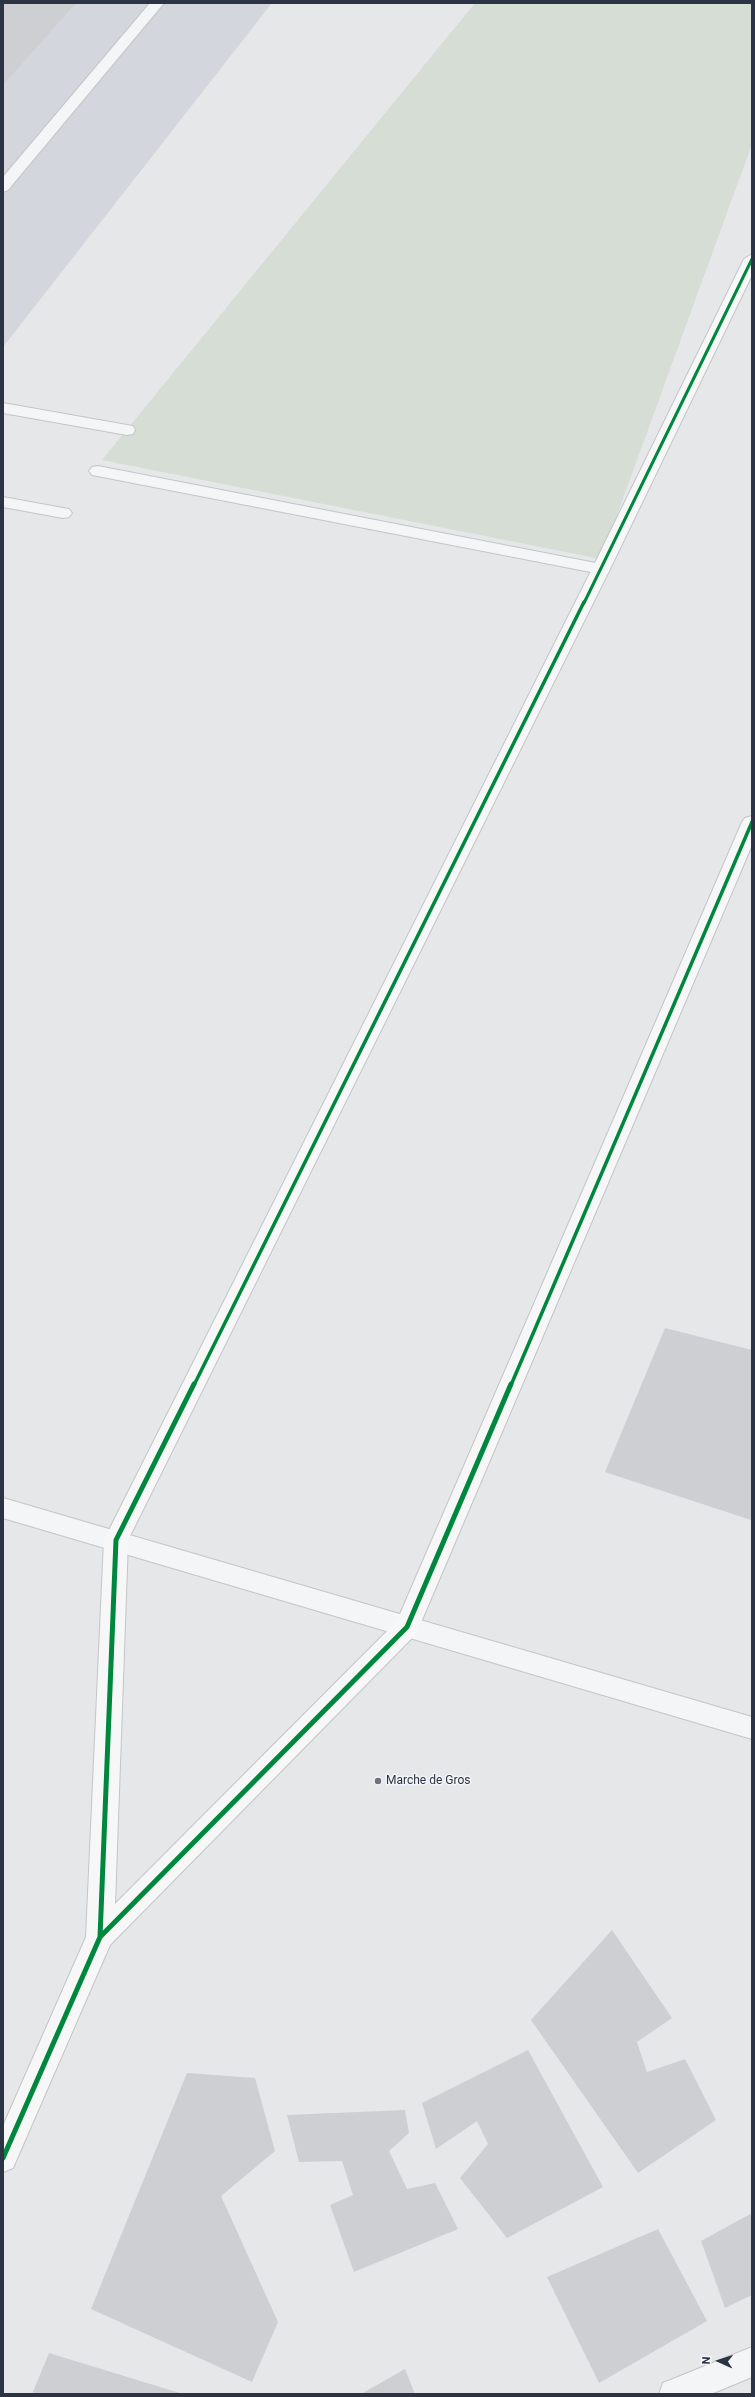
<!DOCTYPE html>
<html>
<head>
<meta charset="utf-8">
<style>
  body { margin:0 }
  #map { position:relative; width:755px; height:2397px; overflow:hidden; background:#e5e7e9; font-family:Roboto,sans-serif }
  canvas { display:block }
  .frame { position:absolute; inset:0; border:4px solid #2b3344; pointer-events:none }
  .north { position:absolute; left:699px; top:2341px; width:40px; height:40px; -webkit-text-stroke:3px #f3f5f8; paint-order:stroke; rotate:273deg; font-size:11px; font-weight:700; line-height:16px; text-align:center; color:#2b3344 }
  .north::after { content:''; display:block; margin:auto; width:14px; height:18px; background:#2b3344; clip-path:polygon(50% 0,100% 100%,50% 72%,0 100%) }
</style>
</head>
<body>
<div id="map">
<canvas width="755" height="2397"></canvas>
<div class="frame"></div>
<div class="north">N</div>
</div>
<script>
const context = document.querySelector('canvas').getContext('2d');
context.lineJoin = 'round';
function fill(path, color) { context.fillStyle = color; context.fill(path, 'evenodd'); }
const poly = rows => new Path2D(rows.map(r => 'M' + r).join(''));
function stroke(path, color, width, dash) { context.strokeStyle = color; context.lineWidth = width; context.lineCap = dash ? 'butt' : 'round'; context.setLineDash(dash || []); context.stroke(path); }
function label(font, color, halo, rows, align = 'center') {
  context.font = font + ' Roboto,sans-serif'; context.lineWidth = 3; context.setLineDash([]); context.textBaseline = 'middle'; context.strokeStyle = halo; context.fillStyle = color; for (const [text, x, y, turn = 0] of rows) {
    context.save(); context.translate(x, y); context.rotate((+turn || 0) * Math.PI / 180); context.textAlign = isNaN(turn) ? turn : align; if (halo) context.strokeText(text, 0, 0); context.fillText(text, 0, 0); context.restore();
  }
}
fill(poly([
  [3,3,272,3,3,347]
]), '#d3d6dc');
fill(poly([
  [475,3,752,3,752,144,601,559,102,460]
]), '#d5ddd5');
fill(poly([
  [3,3,76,3,3,85],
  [665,1328,752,1350,751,1520,605,1472],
  [612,1930,672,2018,637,2042,647,2072,685,2059,716,2120,638,2173,531,2020],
  [528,2050,603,2187,507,2238,460,2178,488,2144,477,2121,436,2149,422,2103],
  [187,2073,255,2078,275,2151,221,2196,278,2322,252,2382,91,2309],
  [405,2110,409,2133,389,2151,407,2189,435,2183,458,2229,354,2272,330,2205,353,2195,342,2161,299,2162,287,2115],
  [752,2213,752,2295,725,2308,701,2241],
  [658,2229,707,2321,599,2383,547,2277],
  [49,2353,183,2394,32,2394],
  [405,2369,415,2394,361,2394]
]), '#cdcfd2');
const lane = poly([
  [150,3,164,3,8,190,3,192,3,177,150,3],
  [3,403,127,425,133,426,135,430,133,434,127,435,3,413,3,403],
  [98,466,601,564,607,565,610,569,607,573,601,574,92,475,89,471,92,467,98,466],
  [3,497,63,508,69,509,72,513,69,517,63,518,3,507,3,497]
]);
const street = poly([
  [3,1498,752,1717,752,1739,3,1518,3,1498],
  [752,2347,752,2377,711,2394,659,2394,663,2383,752,2347]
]);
const secondary = poly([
  [752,254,752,275,610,569,128,1540,115,1904,397,1621,742,822,745,818,752,816,752,845,416,1634,110,1945,13,2168,3,2172,3,2126,86,1937,104,1540,592,569,744,259,752,254]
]);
stroke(lane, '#c3c5c7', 2);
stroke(street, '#c3c5c7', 2);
stroke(secondary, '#c3c5c7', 2);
fill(lane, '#f4f5f6');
fill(street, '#f4f5f6');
fill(secondary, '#f7f7f8');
stroke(poly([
  [584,603,752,259]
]), '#00873e', 3);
stroke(poly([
  [194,1385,584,602],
  [511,1385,752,822]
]), '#00873e', 3.5);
stroke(poly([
  [100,1937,116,1540,194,1384],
  [3,2158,100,1937,407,1627,511,1384]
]), '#00873e', 5);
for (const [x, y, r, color] of [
  [378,1781,4,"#6c727e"]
]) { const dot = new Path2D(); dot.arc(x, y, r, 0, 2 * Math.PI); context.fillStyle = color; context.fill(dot); stroke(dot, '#f3f5f8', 1.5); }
label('12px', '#2b3344', '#f3f5f8', [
  ["Marche de Gros",386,1781]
], 'left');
</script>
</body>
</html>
